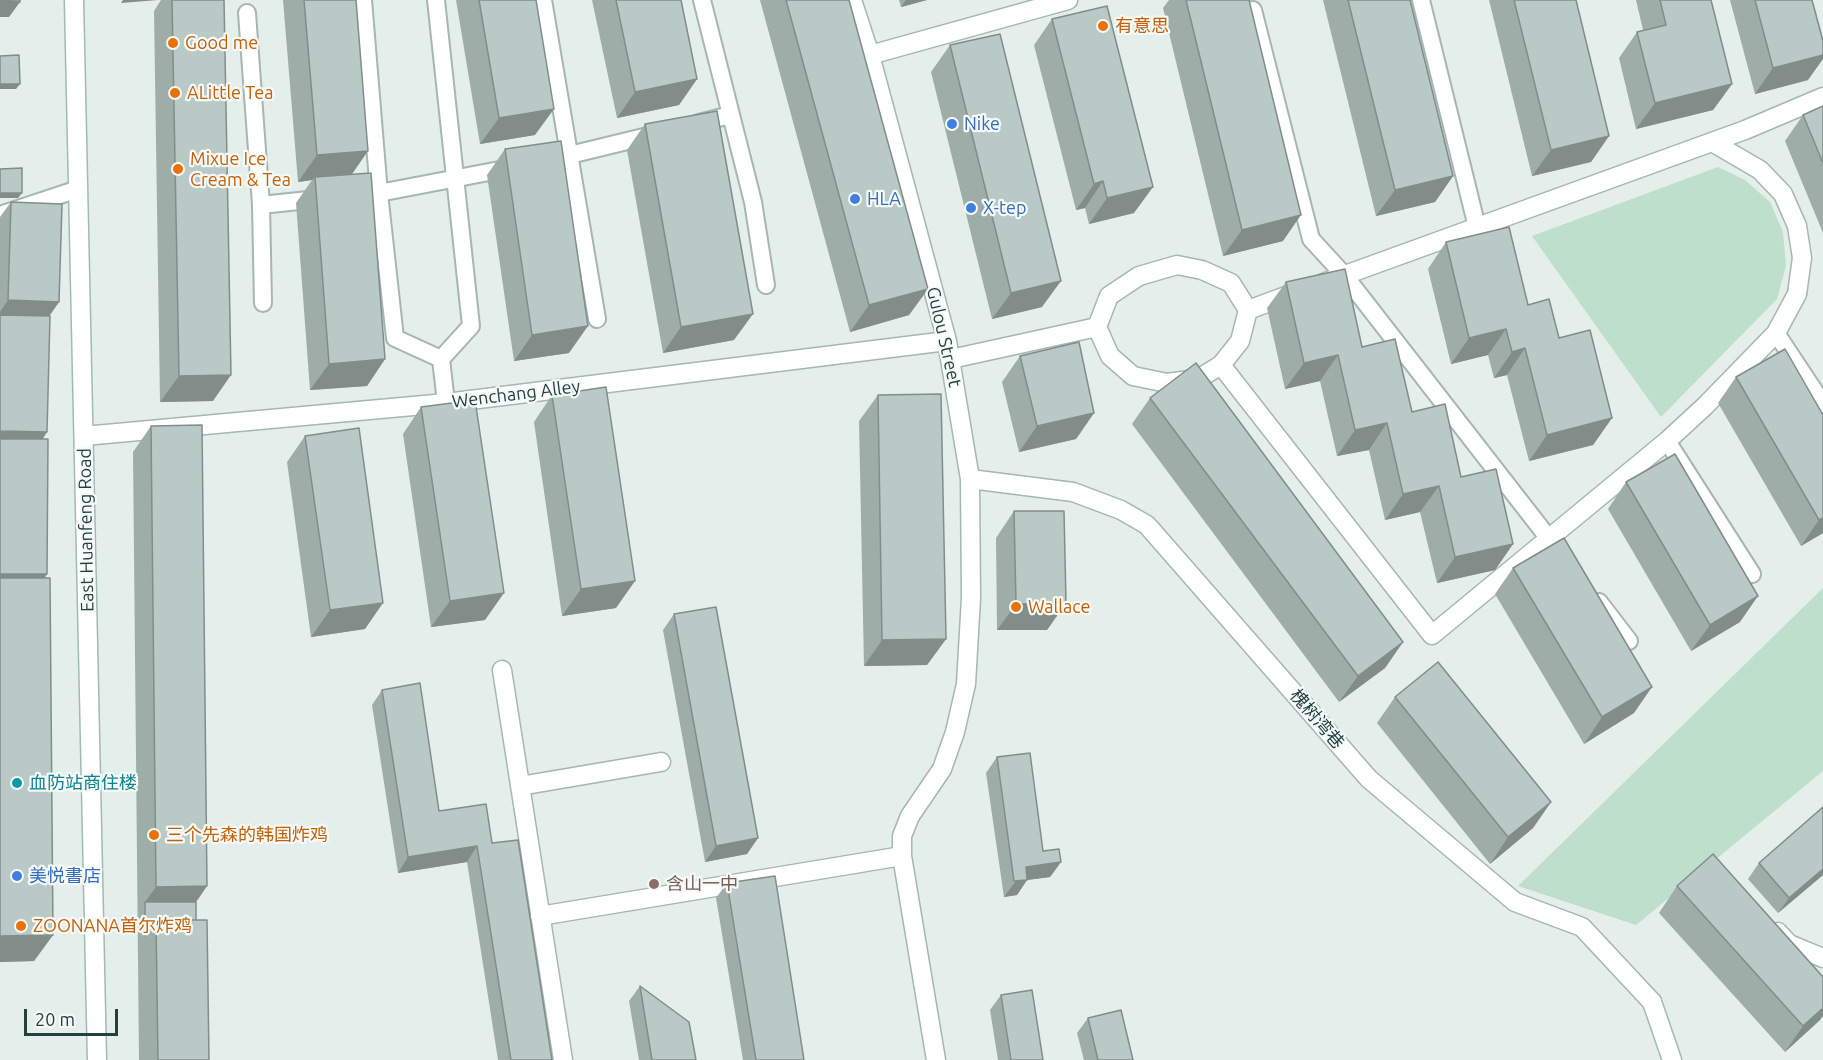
<!DOCTYPE html>
<html>
<head>
<meta charset="utf-8">
<style>
  body { margin:0 }
  #map { position:relative; width:1823px; height:1060px; overflow:hidden; background:#e4eeeb; font-family:Ubuntu,sans-serif }
  canvas { display:block }
  .scale { position:absolute; left:24px; top:1009px; width:94px; height:27px; box-sizing:border-box; border:3px solid #23403d; border-top:0; padding-left:8px; font-size:18px; line-height:21px; white-space:nowrap; color:#23403d; -webkit-text-stroke:4px #f5faf8; paint-order:stroke }
</style>
</head>
<body>
<div id="map">
<canvas width="1823" height="1060"></canvas>
<div class="scale">20 m</div>
</div>
<script>
const context = document.querySelector('canvas').getContext('2d');
context.lineJoin = 'round';
function fill(path, color) { context.fillStyle = color; context.fill(path, 'evenodd'); }
const poly = rows => new Path2D(rows.map(r => 'M' + r).join(''));
function stroke(path, color, width, dash) { context.strokeStyle = color; context.lineWidth = width; context.lineCap = dash ? 'butt' : 'round'; context.setLineDash(dash || []); context.stroke(path); }
function label(font, color, halo, rows, align = 'center') {
  context.font = font + ' Ubuntu,"Noto Sans SC",sans-serif'; context.lineWidth = 4.5; context.setLineDash([]); context.textBaseline = 'middle'; context.strokeStyle = halo; context.fillStyle = color; for (const [text, x, y, turn = 0] of rows) {
    context.save(); context.translate(x, y); context.rotate((+turn || 0) * Math.PI / 180); context.textAlign = isNaN(turn) ? turn : align; if (halo) context.strokeText(text, 0, 0); context.fillText(text, 0, 0); context.restore();
  }
}
fill(poly([
  [1718,167,1745,180,1770,202,1783,232,1786,266,1777,299,1661,417,1532,236],
  [1823,588,1823,771,1636,925,1518,886]
]), '#bddfcb');
const lane = poly([
  [363,0,379,193,395,338,441,359],
  [436,0,471,326,441,359,446,403],
  [543,0,597,319],
  [702,0,753,202,766,285],
  [1421,0,1477,227],
  [1253,10,1311,239,1344,275,1557,549],
  [247,13,261,205,263,303],
  [699,123,730,115],
  [541,162,656,134],
  [353,196,379,193,510,168],
  [261,205,318,199],
  [0,215,78,189],
  [1776,333,1823,404],
  [1667,441,1752,574],
  [1599,602,1629,641]
]);
const street = poly([
  [852,0,870,55,947,341,970,479,971,598,966,684,955,732,942,769,910,816,902,836,902,856,936,1060],
  [870,55,1068,0],
  [1323,283,1745,130,1823,97],
  [1248,310,1294,293],
  [951,359,1097,327,1110,356,1133,376,1167,383,1198,379,1221,365,1240,341,1248,310,1231,283,1202,270,1177,265,1139,276,1109,296,1097,327],
  [1221,365,1432,635,1667,441,1705,406,1776,333,1797,294,1802,258,1797,226,1783,194,1760,170,1712,142],
  [84,436,446,403,947,341],
  [970,479,1073,492,1121,510,1147,525,1369,779,1515,902,1582,927,1652,1002],
  [502,670,563,1060],
  [520,786,661,762],
  [540,916,902,856],
  [1778,932,1789,944,1823,958]
]);
const secondary = poly([
  [74,0,97,1060],
  [1652,1002,1672,1060]
]);
stroke(lane, '#a6b6b3', 20);
stroke(street, '#a6b6b3', 21);
stroke(secondary, '#a2bab5', 21);
stroke(lane, '#fff', 16);
stroke(street, '#fff', 18);
stroke(secondary, '#fff', 18);
fill(poly([
  [161,0,224,0,213,401,160,402,154,11],
  [283,0,356,0,352,174,385,359,367,386,310,390,296,203,312,180,298,182],
  [456,0,536,0,535,135,480,144],
  [592,0,681,0,697,79,679,105,617,118],
  [760,0,849,0,928,289,909,315,850,332],
  [899,0,927,0,901,7],
  [1169,0,1249,0,1283,241,1223,256,1163,8],
  [1323,0,1410,0,1453,176,1435,202,1376,216],
  [1489,0,1576,0,1609,136,1591,162,1532,176],
  [1636,0,1711,0,1732,84,1713,110,1636,129,1619,58,1637,32,1643,30],
  [1730,0,1812,0,1808,80,1755,94],
  [1052,19,1134,213,1089,224,1085,208,1076,210,1034,45],
  [950,45,1042,307,992,319,931,72],
  [1823,106,1823,233,1785,141,1803,115],
  [645,124,734,340,663,353,627,150],
  [505,149,569,353,514,361,487,175],
  [11,202,59,302,49,316,42,439,47,574,45,578,53,935,34,961,0,962,0,217],
  [1446,242,1528,305,1559,338,1612,418,1593,445,1529,461,1507,375,1494,378,1488,355,1451,364,1428,269],
  [1286,282,1362,347,1513,544,1495,570,1437,583,1420,512,1385,520,1369,450,1337,456,1320,381,1285,389,1267,308],
  [1785,349,1823,533,1801,546,1718,403,1736,377],
  [1020,356,1094,413,1076,439,1019,452,1002,382],
  [552,395,616,608,562,616,534,422],
  [878,395,946,639,927,665,864,666,859,421],
  [1150,398,1403,642,1385,668,1339,702,1132,424],
  [421,407,485,620,431,627,403,434],
  [151,426,207,886,196,902,196,920,209,1060,139,1060,133,452],
  [305,436,365,629,311,637,287,462],
  [1626,482,1740,622,1691,651,1608,509],
  [1014,511,1066,603,1047,630,997,630,996,538],
  [1513,568,1634,713,1584,744,1495,594],
  [674,614,758,838,747,854,705,862,663,630],
  [382,690,439,811,492,843,552,1060,498,1060,467,862,398,873,372,705],
  [1395,697,1551,802,1533,828,1490,864,1377,723],
  [997,757,1043,851,1061,862,1050,877,1027,880,1017,895,1004,897,986,773],
  [1823,807,1823,875,1778,913,1748,879,1759,863],
  [727,883,804,1060,743,1060,716,898],
  [1677,886,1820,1020,1785,1052,1659,913],
  [640,986,696,1060,639,1060,629,1001],
  [1001,995,1043,1060,998,1060,990,1010],
  [1088,1018,1133,1060,1084,1060,1077,1033]
]), '#9fada9');
fill(poly([
  [123,0,158,0,121,3],
  [906,0,927,0,901,7],
  [0,1,20,2,9,17,0,17],
  [1823,55,1823,59,1808,80,1755,94,1773,68],
  [697,79,679,105,617,118,635,92],
  [0,84,20,84,16,89,0,89],
  [1732,84,1713,110,1636,129,1655,103],
  [554,109,535,135,480,144,499,118],
  [1609,136,1591,162,1532,176,1551,150],
  [368,151,350,177,315,177,312,180,298,182,317,155],
  [1453,176,1435,202,1376,216,1395,190],
  [1103,181,1085,208,1076,210,1094,184],
  [1153,187,1134,213,1089,224,1107,198],
  [0,193,22,193,18,198,0,198],
  [1301,215,1283,241,1223,256,1242,230],
  [1061,281,1042,307,992,319,1011,293],
  [928,289,909,315,850,332,869,305],
  [8,300,59,302,41,328,0,327,0,312],
  [753,314,734,340,663,353,681,327],
  [588,326,569,353,514,361,532,335],
  [1506,329,1488,355,1451,364,1469,338],
  [1525,348,1507,375,1494,378,1512,352],
  [1338,355,1320,381,1285,389,1304,363],
  [385,359,367,386,310,390,329,364],
  [231,375,213,401,160,402,179,376],
  [1094,413,1076,439,1019,452,1037,426],
  [1612,418,1593,445,1529,461,1547,435],
  [1387,423,1369,450,1337,456,1355,430],
  [0,431,47,432,37,448,0,447],
  [1439,486,1420,512,1385,520,1403,494],
  [1823,518,1823,533,1801,546,1819,520],
  [1513,544,1495,570,1437,583,1455,557],
  [0,574,47,574,29,601,0,600],
  [635,581,616,608,562,616,581,589],
  [504,593,485,620,431,627,450,601],
  [1758,596,1740,622,1691,651,1710,625],
  [383,603,365,629,311,637,330,610],
  [1066,603,1047,630,997,630,1016,604],
  [946,639,927,665,864,666,882,640],
  [1403,642,1385,668,1339,702,1358,676],
  [1652,687,1634,713,1584,744,1602,717],
  [1551,802,1533,828,1490,864,1508,837],
  [758,838,747,854,705,862,716,846],
  [477,846,467,862,398,873,408,857],
  [1061,862,1050,877,1027,880,1017,895,1004,897,1026,867],
  [1823,869,1823,875,1778,913,1789,898],
  [207,886,189,912,145,902,156,887],
  [53,935,34,961,0,962,0,936],
  [1823,1008,1823,1016,1820,1020,1785,1052,1803,1026]
]), '#828d8a');
const building = poly([
  [0,0,20,0,20,2,0,1,0,0],
  [172,0,224,0,231,375,179,376,172,0],
  [304,0,356,0,368,151,317,155,304,0],
  [479,0,536,0,554,109,499,118,479,0],
  [616,0,681,0,697,79,635,92,616,0],
  [786,0,849,0,928,289,869,305,786,0],
  [1186,0,1249,0,1301,215,1242,230,1186,0],
  [1348,0,1410,0,1453,176,1395,190,1348,0],
  [1514,0,1576,0,1609,136,1551,150,1514,0],
  [1660,0,1711,0,1732,84,1655,103,1637,32,1666,25,1660,0],
  [1755,0,1812,0,1823,41,1823,55,1773,68,1755,0],
  [1107,6,1153,187,1107,198,1103,181,1094,184,1052,19,1107,6],
  [1000,34,1061,281,1011,293,950,45,1000,34],
  [19,55,20,84,0,84,0,56,19,55],
  [1823,106,1823,163,1803,115,1823,106],
  [717,111,753,314,681,327,645,124,717,111],
  [561,141,588,326,532,335,505,149,561,141],
  [22,168,22,193,0,193,0,169,22,168],
  [371,173,385,359,329,364,315,177,371,173],
  [11,202,62,204,59,302,8,300,11,202],
  [1509,227,1528,305,1549,299,1559,338,1590,330,1612,418,1547,435,1525,348,1512,352,1506,329,1469,338,1446,242,1509,227],
  [1345,269,1362,347,1395,339,1412,412,1445,404,1461,477,1496,469,1513,544,1455,557,1439,486,1403,494,1387,423,1355,430,1338,355,1304,363,1286,282,1345,269],
  [0,315,50,316,47,432,0,431,0,315],
  [1079,342,1094,413,1037,426,1020,356,1079,342],
  [1785,349,1823,415,1823,518,1819,520,1736,377,1785,349],
  [1196,363,1403,642,1358,676,1150,398,1196,363],
  [606,387,635,581,581,589,552,395,606,387],
  [941,394,946,639,882,640,878,395,941,394],
  [475,400,504,593,450,601,421,407,475,400],
  [202,425,207,886,156,887,151,426,202,425],
  [359,428,383,603,330,610,305,436,359,428],
  [0,439,48,439,47,574,0,574,0,439],
  [1675,454,1758,596,1710,625,1626,482,1675,454],
  [1014,511,1064,511,1066,603,1016,604,1014,511],
  [1564,538,1652,687,1602,717,1513,568,1564,538],
  [0,578,50,578,53,935,0,936,0,578],
  [716,607,758,838,716,846,674,614,716,607],
  [1438,662,1551,802,1508,837,1395,697,1438,662],
  [420,683,439,811,486,804,492,843,518,840,552,1060,511,1060,477,846,408,857,382,690,420,683],
  [1030,753,1043,851,1059,849,1061,862,1026,867,1027,880,1014,881,997,757,1030,753],
  [1823,807,1823,869,1789,898,1759,863,1823,807],
  [1713,854,1823,977,1823,1008,1803,1026,1677,886,1713,854],
  [775,876,804,1060,756,1060,727,883,775,876],
  [145,902,196,902,196,920,156,920,145,936,145,902],
  [156,920,207,920,209,1060,158,1060,156,920],
  [640,986,689,1022,696,1060,652,1060,640,986],
  [1032,990,1043,1060,1011,1060,1001,995,1032,990],
  [1121,1010,1133,1060,1098,1060,1088,1018,1121,1010]
]);
fill(building, '#b9c9c5');
stroke(building, '#828d8a', 1.5);
for (const [x, y, r, color] of [
  [1103,26,6,"#e8710a"],
  [173,43,6,"#e8710a"],
  [175,93,6,"#e8710a"],
  [952,124,6,"#3f7fe0"],
  [178,169,6,"#e8710a"],
  [855,199,6,"#3f7fe0"],
  [971,208,6,"#3f7fe0"],
  [1016,607,6,"#e8710a"],
  [17,783,6,"#0f9aa8"],
  [154,835,6,"#e8710a"],
  [17,876,6,"#3f7fe0"],
  [654,884,6,"#8d6e63"],
  [21,926,6,"#e8710a"]
]) { const dot = new Path2D(); dot.arc(x, y, r, 0, 2 * Math.PI); context.fillStyle = color; context.fill(dot); stroke(dot, '#f5faf8', 2); }
label('18px', '#c56008', '#f5faf8', [
  ["有意思",1115,26],
  ["Good me",185,43],
  ["ALittle Tea",187,93],
  ["Mixue Ice",190,159],
  ["Cream & Tea",190,180],
  ["Wallace",1028,607],
  ["三个先森的韩国炸鸡",166,835],
  ["ZOONANA首尔炸鸡",33,926]
], 'left');
label('18px', '#366cbe', '#f5faf8', [
  ["Nike",964,124],
  ["HLA",867,199],
  ["X-tep",983,208],
  ["美悦書店",29,876]
], 'left');
label('18px', '#23403d', '#f5faf8', [
  ["Gulou Street",944,337,77],
  ["Wenchang Alley",516,394,-7],
  ["East Huanfeng Road",86,530,-91],
  ["槐树湾巷",1317,719,49]
]);
label('18px', '#0d838f', '#f5faf8', [
  ["血防站商住楼",29,783]
], 'left');
label('18px', '#785e54', '#f5faf8', [
  ["含山一中",666,884]
], 'left');
</script>
</body>
</html>
